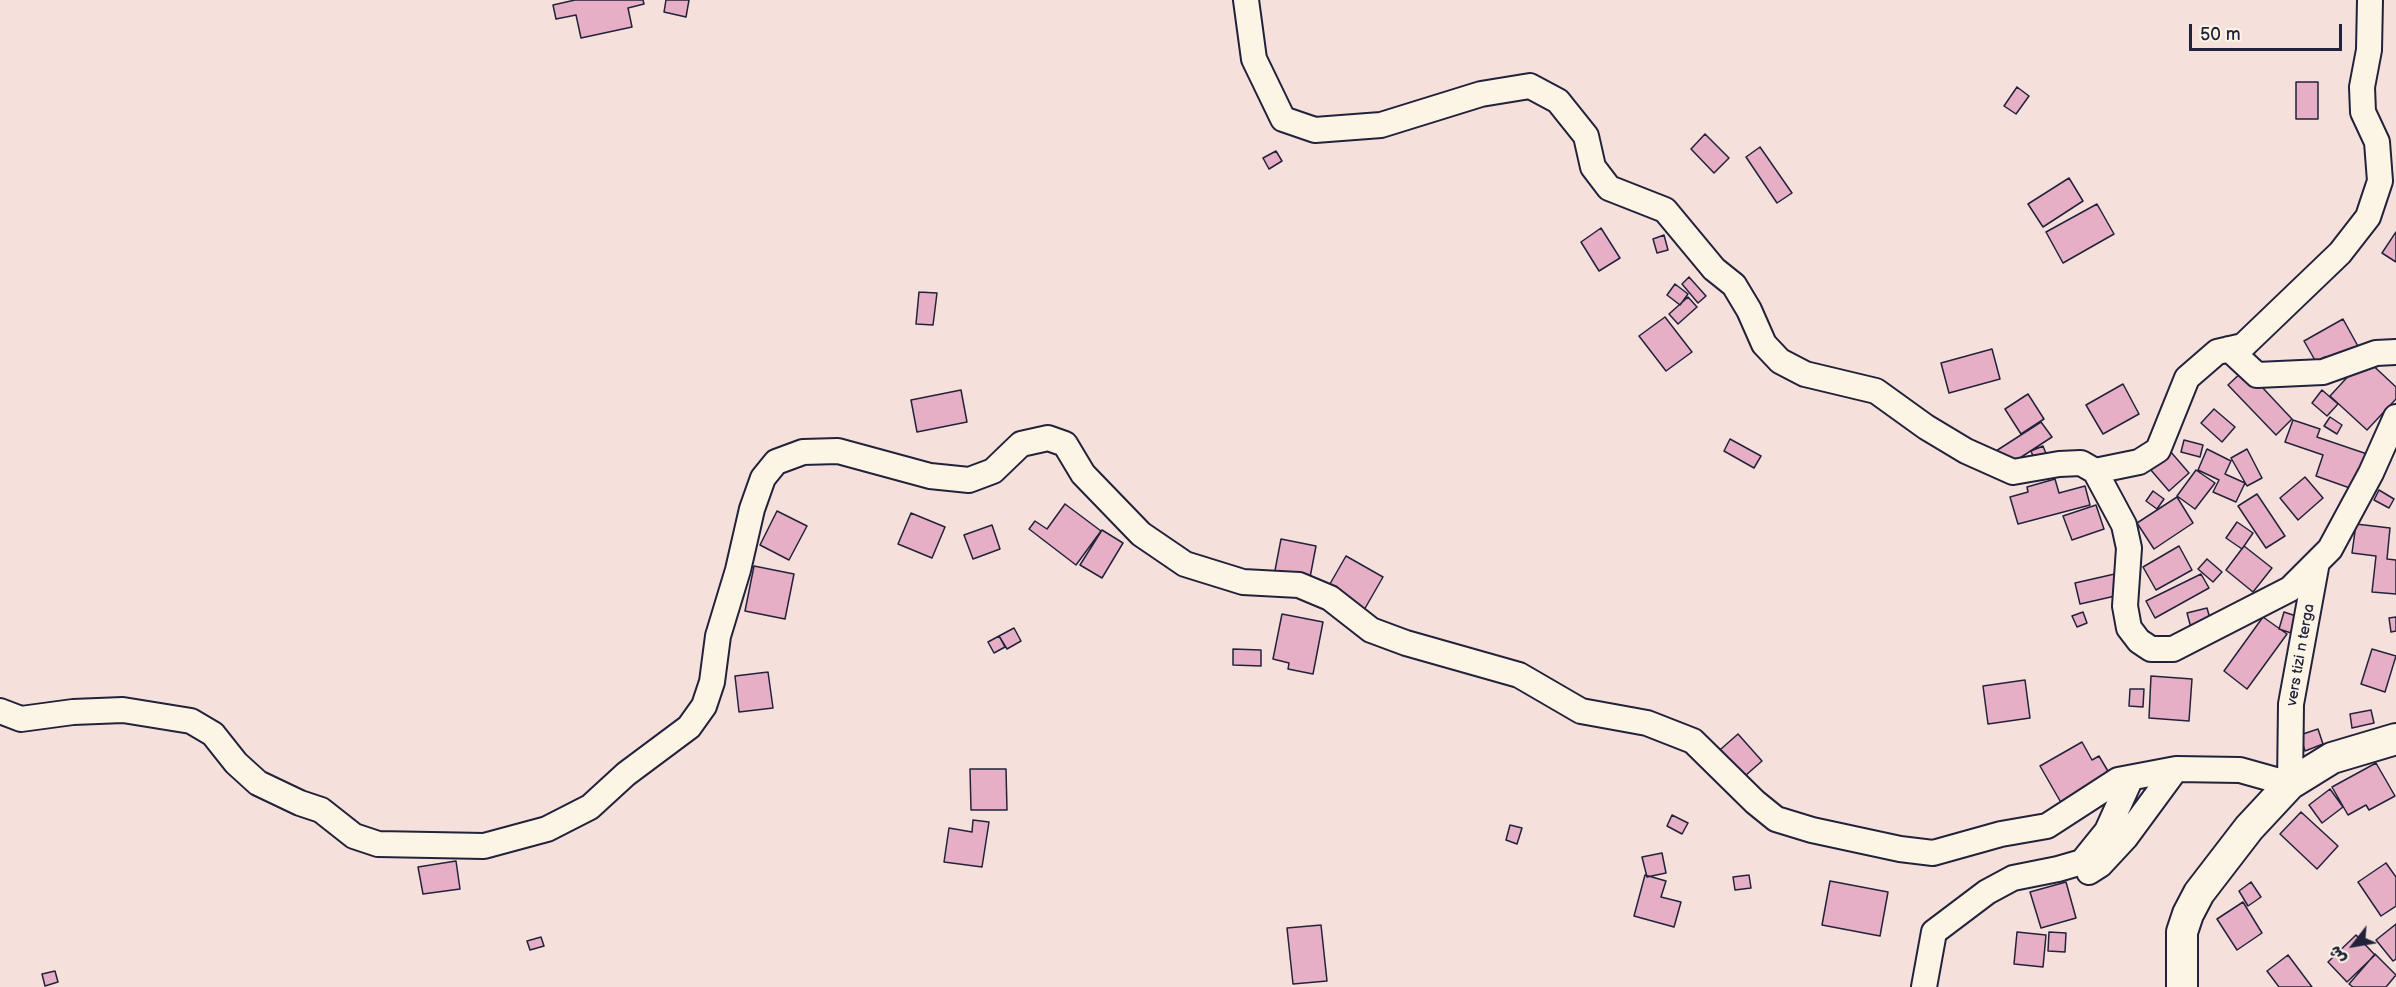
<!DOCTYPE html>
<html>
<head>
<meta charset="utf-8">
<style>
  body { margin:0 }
  #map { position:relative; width:2396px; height:987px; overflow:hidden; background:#f5e0dc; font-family:"Balsamiq Sans","Playpen Sans Arabic",sans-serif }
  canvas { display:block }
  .north { position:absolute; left:2324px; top:915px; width:60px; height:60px; -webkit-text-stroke:4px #fcf5e5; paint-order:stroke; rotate:239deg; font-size:16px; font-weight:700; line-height:24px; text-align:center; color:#22223b }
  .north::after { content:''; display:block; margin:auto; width:21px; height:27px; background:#22223b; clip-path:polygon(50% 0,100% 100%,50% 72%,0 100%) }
  .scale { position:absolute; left:2189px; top:24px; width:153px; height:27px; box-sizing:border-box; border:3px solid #22223b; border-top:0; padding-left:8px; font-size:18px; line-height:21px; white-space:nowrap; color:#22223b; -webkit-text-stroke:4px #fcf5e5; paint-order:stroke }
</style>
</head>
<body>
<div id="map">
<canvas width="2396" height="987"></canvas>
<div class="north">ش</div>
<div class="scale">50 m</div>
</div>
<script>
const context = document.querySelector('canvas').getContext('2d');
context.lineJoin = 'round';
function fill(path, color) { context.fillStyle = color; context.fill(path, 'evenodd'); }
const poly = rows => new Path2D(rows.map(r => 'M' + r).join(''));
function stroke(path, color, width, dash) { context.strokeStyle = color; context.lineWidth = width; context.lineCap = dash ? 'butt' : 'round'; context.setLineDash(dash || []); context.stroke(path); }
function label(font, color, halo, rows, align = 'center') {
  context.font = font + ' "Balsamiq Sans",sans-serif'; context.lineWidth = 5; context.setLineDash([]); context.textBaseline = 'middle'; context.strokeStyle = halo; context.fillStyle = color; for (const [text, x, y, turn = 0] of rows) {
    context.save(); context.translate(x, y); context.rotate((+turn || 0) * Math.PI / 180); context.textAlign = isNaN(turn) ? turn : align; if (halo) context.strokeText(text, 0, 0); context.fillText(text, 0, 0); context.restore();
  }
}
const building = poly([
  [575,0,643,0,644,4,628,8,632,27,581,38,576,15,556,19,553,5,575,0],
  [666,0,689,0,686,17,664,12,666,0],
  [2296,82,2318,82,2318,119,2296,119,2296,82],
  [2017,87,2029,96,2016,114,2004,106,2017,87],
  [1705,134,1729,158,1714,173,1691,149,1705,134],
  [1760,147,1792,193,1777,203,1746,157,1760,147],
  [1276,151,1282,161,1269,169,1263,158,1276,151],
  [2069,178,2083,201,2043,227,2028,204,2069,178],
  [2097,204,2114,234,2063,263,2046,232,2097,204],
  [1601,228,1620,258,1599,271,1581,242,1601,228],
  [2396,232,2396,262,2382,253,2396,232],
  [1664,235,1668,250,1657,253,1653,239,1664,235],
  [1689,277,1706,296,1698,303,1682,284,1689,277],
  [1675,284,1688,294,1680,305,1667,295,1675,284],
  [919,292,937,293,933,325,916,324,919,292],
  [1688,297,1697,307,1678,324,1669,314,1688,297],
  [1665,317,1692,352,1666,371,1639,336,1665,317],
  [2343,319,2359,348,2329,364,2325,357,2316,362,2304,341,2343,319],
  [1992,349,2000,379,1949,393,1941,363,1992,349],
  [2365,358,2396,387,2396,399,2367,430,2330,396,2365,358],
  [2245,369,2292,419,2276,435,2228,385,2245,369],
  [2123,384,2139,414,2103,434,2086,405,2123,384],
  [961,390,967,422,917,432,911,400,961,390],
  [2322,390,2338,404,2327,416,2312,403,2322,390],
  [2028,394,2044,419,2021,434,2005,409,2028,394],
  [2214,409,2235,427,2222,442,2201,423,2214,409],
  [2330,417,2342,425,2337,434,2324,426,2330,417],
  [2293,420,2320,429,2317,437,2373,456,2361,492,2316,476,2323,455,2285,442,2293,420],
  [2041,422,2052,437,2006,467,1996,451,2041,422],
  [1730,439,1761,456,1754,468,1724,451,1730,439],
  [2184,440,2203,445,2200,457,2181,452,2184,440],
  [2043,446,2049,461,2037,466,2031,451,2043,446],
  [2207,449,2231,461,2225,474,2245,483,2236,502,2213,492,2219,480,2198,470,2207,449],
  [2247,449,2262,478,2247,486,2231,458,2247,449],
  [2170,451,2189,473,2169,491,2150,469,2170,451],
  [2196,470,2215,483,2195,509,2177,496,2196,470],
  [2305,477,2323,498,2298,520,2280,498,2305,477],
  [2055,479,2059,493,2085,486,2090,505,2018,524,2010,497,2028,492,2027,487,2055,479],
  [2379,490,2394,499,2389,508,2374,500,2379,490],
  [2153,491,2164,499,2157,509,2146,501,2153,491],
  [2257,494,2285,536,2266,548,2238,506,2257,494],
  [2177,497,2193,523,2154,549,2137,523,2177,497],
  [1065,504,1101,531,1076,565,1029,529,1035,521,1047,529,1065,504],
  [2096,505,2104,529,2072,540,2063,516,2096,505],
  [777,511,807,526,789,560,760,545,777,511],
  [911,513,945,527,932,558,898,544,911,513],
  [2237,522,2253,533,2242,549,2226,538,2237,522],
  [2356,524,2390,528,2387,559,2396,560,2396,594,2372,592,2376,556,2352,553,2356,524],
  [992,525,1000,549,973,559,964,535,992,525],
  [1102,530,1123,543,1102,578,1080,565,1102,530],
  [1281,539,1316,546,1308,588,1273,581,1281,539],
  [2179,546,2192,570,2156,590,2143,567,2179,546],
  [2244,546,2272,568,2253,592,2226,570,2244,546],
  [1346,556,1383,577,1360,617,1323,596,1346,556],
  [2207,559,2222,572,2213,582,2198,569,2207,559],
  [754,566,794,574,785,619,745,611,754,566],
  [2119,573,2124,594,2080,604,2075,583,2119,573],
  [2201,574,2209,588,2155,618,2146,601,2201,574],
  [2207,608,2211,622,2191,628,2187,613,2207,608],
  [2083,612,2087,623,2077,627,2072,616,2083,612],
  [2284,612,2296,616,2291,633,2279,629,2284,612],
  [1282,614,1323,622,1313,674,1288,669,1289,663,1273,659,1282,614],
  [2263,617,2287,634,2247,689,2224,671,2263,617],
  [2396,617,2396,631,2391,632,2389,618,2396,617],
  [1014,628,1021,641,1007,649,999,636,1014,628],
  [999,636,1005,647,994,653,988,642,999,636],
  [1233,649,1261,650,1261,666,1233,665,1233,649],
  [2372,649,2396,656,2385,692,2361,684,2372,649],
  [768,672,773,708,739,712,735,676,768,672],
  [2151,676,2192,679,2189,721,2149,718,2151,676],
  [2025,680,2030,718,1988,724,1983,686,2025,680],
  [2130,689,2144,689,2143,707,2129,706,2130,689],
  [2371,710,2374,723,2352,728,2350,714,2371,710],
  [2318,729,2323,744,2305,751,2300,735,2318,729],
  [1738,734,1762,761,1737,783,1713,756,1738,734],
  [2082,742,2092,760,2099,756,2112,778,2063,806,2040,766,2082,742],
  [2376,763,2395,796,2369,810,2366,805,2348,815,2332,787,2376,763],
  [970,769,1006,769,1007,810,971,810,970,769],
  [2330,789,2343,807,2322,823,2309,805,2330,789],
  [2301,812,2338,846,2317,869,2280,834,2301,812],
  [1672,815,1688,823,1682,834,1667,826,1672,815],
  [973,820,989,822,982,867,944,862,949,828,972,832,973,820],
  [1510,825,1522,828,1517,844,1506,840,1510,825],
  [1662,853,1666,873,1647,877,1642,857,1662,853],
  [456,861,460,889,423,894,418,867,456,861],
  [2386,863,2396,877,2396,906,2381,916,2358,882,2386,863],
  [1645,875,1666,881,1661,897,1681,902,1674,927,1634,916,1645,875],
  [1749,875,1751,888,1735,890,1733,877,1749,875],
  [1830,881,1888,892,1880,936,1822,925,1830,881],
  [2066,882,2076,918,2041,928,2030,892,2066,882],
  [2251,882,2261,897,2248,906,2239,891,2251,882],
  [2243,902,2262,933,2237,950,2217,919,2243,902],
  [2396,924,2396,959,2393,961,2376,940,2396,924],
  [1321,925,1327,981,1293,984,1287,928,1321,925],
  [2017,932,2046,935,2043,967,2014,964,2017,932],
  [2049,932,2066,933,2065,952,2048,951,2049,932],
  [2356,935,2375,955,2347,982,2328,962,2356,935],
  [541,937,544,946,530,950,527,941,541,937],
  [2375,954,2396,975,2386,987,2353,987,2349,984,2375,954],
  [2288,955,2312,987,2279,987,2267,971,2288,955],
  [55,971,58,982,45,986,42,974,55,971]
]);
fill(building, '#e6afc6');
stroke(building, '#22223b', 1.5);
const minor = poly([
  [1246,0,1254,59,1283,119,1315,130,1381,125,1481,94,1530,86,1558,101,1586,136,1593,167,1609,188,1665,210,1714,269,1734,285,1749,310,1764,344,1780,361,1805,374,1876,391,1926,427,1966,451,2013,472,2059,464,2081,463,2095,471,2124,525,2129,548,2125,606,2129,628,2139,641,2151,649,2173,649,2290,589,2330,549,2371,473,2396,417],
  [2229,349,2257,375,2323,372,2376,353,2396,352],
  [2095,471,2139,462,2158,450,2187,378,2217,352,2243,346,2340,253,2368,217,2380,181,2377,142,2363,112,2362,87,2369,50,2370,0],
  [0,711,21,719,73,712,123,710,191,721,213,734,236,763,258,783,300,803,321,810,354,836,378,844,484,846,547,829,590,807,626,774,689,727,704,706,712,682,718,636,738,570,752,509,763,478,776,462,803,452,838,451,930,476,969,480,993,471,1021,444,1048,438,1065,444,1083,474,1141,534,1185,564,1243,582,1299,585,1330,598,1371,630,1406,643,1519,675,1581,711,1647,723,1693,741,1755,802,1776,819,1812,830,1900,849,1933,853,2001,834,2047,826,2118,780,2176,769,2240,770,2290,784,2291,704,2317,562],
  [2089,872,2100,865,2126,837,2176,769],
  [1924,987,1934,932,1987,892,2013,878,2058,869,2082,862,2107,831,2131,778]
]);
const major = poly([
  [2182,987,2182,932,2188,914,2199,893,2249,828,2290,784,2332,758,2396,739]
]);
stroke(minor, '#22223b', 28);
stroke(major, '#22223b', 34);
stroke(minor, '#fcf5e5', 24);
stroke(major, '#fcf5e5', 30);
label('15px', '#22223b', '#fcf5e5', [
  ["vers tizi n terga",2301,655,-80]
]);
</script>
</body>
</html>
